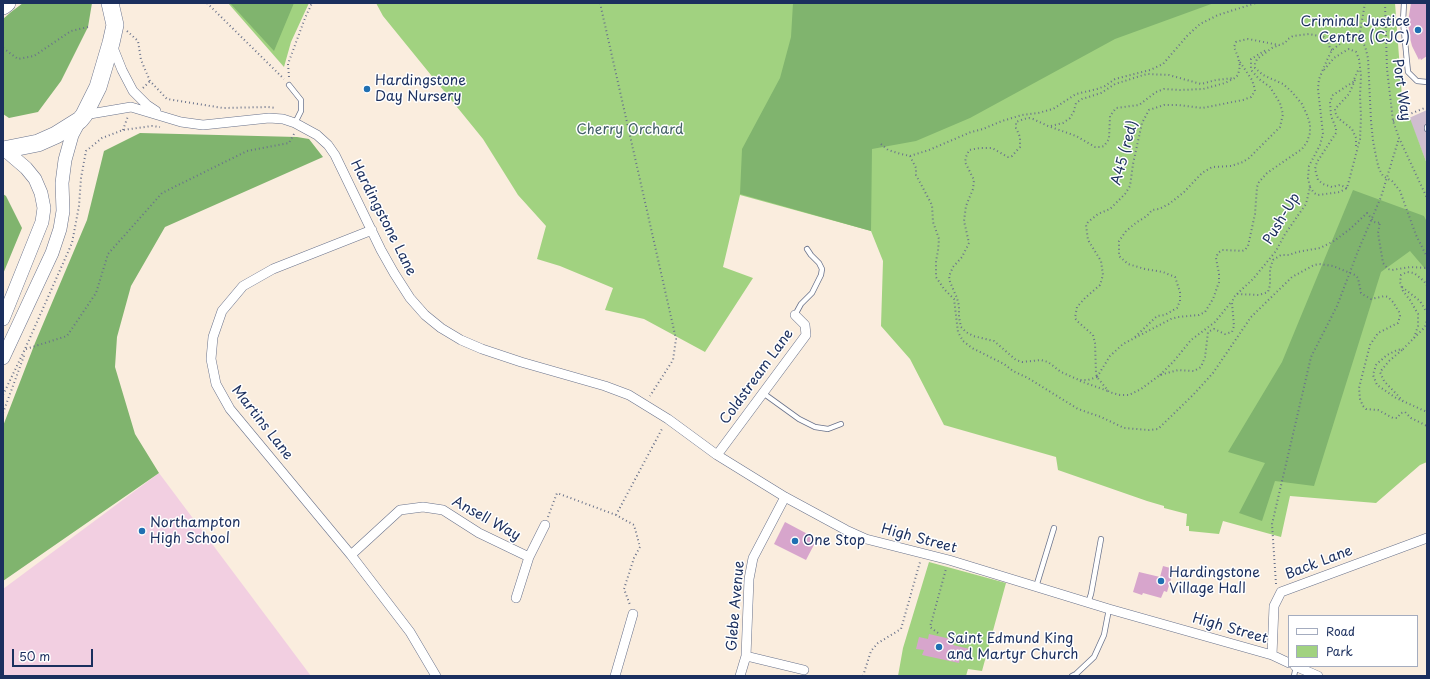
<!DOCTYPE html>
<html>
<head>
<meta charset="utf-8">
<style>
  body { margin:0 }
  #map { position:relative; width:1430px; height:679px; overflow:hidden; background:#faedde; font-family:"Playpen Sans",sans-serif }
  canvas { display:block }
  .frame { position:absolute; inset:0; border:4px solid #1b2f5e; pointer-events:none }
  .legend { position:absolute; left:1288px; top:615px; width:130px; height:52px; box-sizing:border-box; background:#fff; border:1px solid #a4acbf; margin:0; padding:5px 7px; list-style:none; font-size:12px; color:#1b2f5e }
  .legend li { display:flex; align-items:center; gap:8px; height:20px }
  .legend b { width:20px; border:1px solid #a4acbf }
  .scale { position:absolute; left:12px; top:649px; width:81px; height:18px; box-sizing:border-box; border:2px solid #1b2f5e; border-top:0; padding-left:5px; font-size:12px; line-height:14px; white-space:nowrap; color:#1b2f5e; -webkit-text-stroke:3px #fff; paint-order:stroke }
</style>
</head>
<body>
<div id="map">
<canvas width="1430" height="679"></canvas>
<div class="frame"></div>
<ul class="legend">
<li><b style="height:5px;background:#fff"></b>Road</li>
<li><b style="height:11px;background:#a1d280"></b>Park</li>
</ul>
<div class="scale">50 m</div>
</div>
<script>
const context = document.querySelector('canvas').getContext('2d');
context.lineJoin = 'round';
function fill(path, color) { context.fillStyle = color; context.fill(path, 'evenodd'); }
const poly = rows => new Path2D(rows.map(r => 'M' + r).join(''));
function stroke(path, color, width, dash) { context.strokeStyle = color; context.lineWidth = width; context.lineCap = dash ? 'butt' : 'round'; context.setLineDash(dash || []); context.stroke(path); }
function label(font, color, halo, rows, align = 'center') {
  context.font = font + ' "Playpen Sans",sans-serif'; context.lineWidth = 3; context.setLineDash([]); context.textBaseline = 'middle'; context.strokeStyle = halo; context.fillStyle = color; for (const [text, x, y, turn = 0] of rows) {
    context.save(); context.translate(x, y); context.rotate((+turn || 0) * Math.PI / 180); context.textAlign = isNaN(turn) ? turn : align; if (halo) context.strokeText(text, 0, 0); context.fillText(text, 0, 0); context.restore();
  }
}
fill(poly([
  [159,473,311,676,3,676,3,589]
]), '#f2cfe1');
fill(poly([
  [1427,110,1427,164,1409,118]
]), '#cfbdcf');
fill(poly([
  [228,3,309,3,291,42,284,67],
  [376,3,1395,3,1402,97,1427,164,1427,462,1420,465,1376,503,1290,496,1281,537,1223,521,1219,534,1189,531,1189,526,1186,526,1187,514,1164,508,1164,506,1147,501,1058,470,1056,457,944,425,910,359,881,326,883,261,871,231,740,195,723,267,753,278,705,352,644,319,605,310,613,288,560,266,537,259,546,226,518,195,483,139,383,16],
  [929,562,1006,583,982,671,968,669,966,676,898,676,903,648]
]), '#a1d280');
fill(poly([
  [23,3,92,3,88,27,61,81,38,112,9,118,3,114,3,19,11,12],
  [230,3,294,3,274,51],
  [793,3,1214,3,1115,39,970,118,916,141,872,149,871,231,740,194,742,149,780,78,791,37],
  [140,133,297,137,309,139,323,157,165,227,131,286,117,337,115,367,135,434,159,473,3,581,3,426,35,343,87,220,104,151],
  [1353,190,1424,216,1427,222,1427,271,1410,251,1381,272,1314,486,1275,481,1262,521,1239,513,1265,463,1228,452,1282,362],
  [3,194,6,196,22,228,3,274]
]), '#80b46e');
fill(poly([
  [1411,3,1427,3,1427,56,1421,60,1420,58,1419,60,1412,46,1410,38,1408,22],
  [785,522,817,539,806,560,774,544],
  [1163,566,1174,569,1167,592,1164,591,1161,598,1143,593,1142,595,1133,592,1139,572,1160,577],
  [929,634,955,640,953,645,970,649,967,659,960,658,959,663,922,655,924,650,916,649,919,637,928,639]
]), '#d7a5cc');
const lane = poly([
  [1404,3,1403,21,1408,72,1417,81,1427,82],
  [289,85,301,100,301,111,295,123],
  [1427,127,1427,129],
  [795,315,801,304,812,293,821,275,822,269,819,263,811,255,807,249],
  [763,393,799,419,815,427,828,429,841,424],
  [1036,587,1054,528],
  [1088,603,1091,594,1101,539],
  [1072,676,1076,674,1094,657,1104,635,1109,609],
  [1294,676,1296,666]
]);
const street = poly([
  [112,45,122,70,133,91,147,105,156,111],
  [84,115,131,107,181,122,203,125,269,118,283,119,295,123,317,135,328,145,335,155,381,250,394,273,410,298,425,315,441,328,461,340,482,349,521,362,605,386,629,395,668,419,717,455,785,497,846,530,866,539,949,560,1109,609,1272,655,1289,663],
  [372,230,273,269,243,286,222,311,213,337,211,359,216,384,230,409,351,555,410,632,436,676],
  [717,455,806,335,805,325,795,315],
  [351,555,400,510,423,507,443,510,479,533,529,557],
  [516,598,529,557,545,525],
  [1272,655,1274,606,1281,592,1427,538],
  [746,656,804,670],
  [1295,666,1318,676],
  [615,676,633,614],
  [740,676,746,656,749,579,753,558,785,497]
]);
const secondary = poly([
  [3,319,42,222,44,208,41,193,35,179,26,168,5,150],
  [3,358,52,253,60,229,63,211,62,183,65,160,72,135,80,120]
]);
const highway = poly([
  [3,6,7,3],
  [3,150,38,143,56,135,80,120,84,115,98,87,111,43,115,25,110,3]
]);
stroke(lane, '#69728b', 6);
stroke(street, '#69728b', 10);
stroke(secondary, '#69728b', 14);
stroke(highway, '#69728b', 18);
stroke(poly([
  [207,3,284,79],
  [600,3,676,339,673,360,650,396],
  [1365,3,1359,38,1365,46,1368,58,1371,121,1373,141,1377,161,1379,169,1383,176,1392,181,1400,191,1416,235,1427,257],
  [1385,3,1387,69,1393,121,1399,138,1427,198],
  [127,31,138,41,141,60,150,81,167,99,223,108,268,107,276,108],
  [3,48,18,59,34,56,71,31,88,27],
  [1240,62,1252,80,1254,86,1255,91,1251,97,1243,100,1202,108,1178,105,1164,105,1149,110,1142,123,1133,164,1130,186,1125,194,1110,209,1098,214,1088,222,1086,225,1088,240,1101,261,1103,275,1100,285,1085,298,1077,307,1075,318,1077,321,1093,335,1095,343,1096,373,1097,377,1109,392,1120,395,1129,395,1141,389,1160,375,1178,370,1194,371,1201,367,1205,357,1208,332,1214,329,1225,334,1232,332,1234,326,1232,303,1234,297,1237,294,1259,295,1268,292,1270,285,1270,269,1273,260,1276,258,1281,255,1289,255,1297,252,1320,248,1334,241,1350,229,1367,213,1374,222,1378,223,1380,222,1378,233,1383,263,1388,269,1392,270,1410,267,1427,268],
  [289,77,288,64,305,18,312,3],
  [1355,80,1349,94,1335,109,1335,112,1338,118,1352,129,1356,138,1356,147],
  [143,88,150,81],
  [1393,121,1427,107],
  [1051,126,1063,123,1070,118,1074,111,1076,103,1082,99,1101,93,1115,84,1137,77,1147,74,1169,75,1201,84,1216,80,1234,78],
  [123,130,128,116],
  [881,144,888,150,901,154,910,156,929,150,971,132,983,129,1002,121,1022,115,1038,113,1053,109,1076,94,1097,89,1105,86,1115,79,1150,70,1163,64,1187,36,1200,24,1218,15,1256,3],
  [910,156,916,168,916,175,932,205,933,222,939,239,938,251,936,261,936,277,944,289,954,299,958,332,963,341,972,348,1004,364,1013,371,1028,378,1078,409,1101,417,1124,428,1149,430,1158,429,1193,395,1213,373,1251,317,1292,277,1314,265,1319,264,1333,266,1355,275,1358,278,1361,293,1364,295,1371,299,1385,296,1388,297,1393,302,1399,312,1400,316,1398,323,1378,333,1370,345,1359,388,1360,399,1363,406,1366,409,1378,410,1393,418,1397,418,1401,413,1405,412,1411,418,1427,426],
  [1310,187,1314,193,1318,195,1340,192,1347,188,1360,139,1361,117,1360,96,1361,76,1359,59,1356,52,1349,49,1342,53,1334,58,1323,71],
  [1347,188,1340,185,1332,187,1323,184,1318,180,1315,169,1317,162,1336,133,1336,128,1331,116,1330,102,1333,95,1353,82,1359,68],
  [1427,286,1424,281,1414,273,1407,272,1401,275,1400,282,1403,291,1410,300,1418,314,1418,326,1414,338,1403,349,1397,350,1387,355,1379,362,1376,365,1373,375,1377,385,1396,398,1427,412],
  [1402,287,1420,301,1427,313],
  [1237,294,1253,279,1276,251,1285,234,1306,204,1310,187,1308,178,1309,166,1320,145,1323,134,1318,89,1319,79,1327,60,1332,50,1341,43,1349,39,1359,38],
  [1135,337,1157,316,1165,315,1177,308,1180,301,1180,292,1175,277,1163,272,1145,269,1128,264,1119,256,1119,241,1126,231,1137,222,1147,216,1152,210,1159,209,1169,204,1184,192,1202,173,1212,167,1231,166,1243,162,1249,158,1280,127,1283,114,1280,103,1270,87,1259,79,1252,71,1251,67,1251,59,1266,50],
  [1414,338,1425,327,1427,320],
  [26,349,67,336,96,293,108,254,162,193,247,151,289,143,294,134],
  [1402,350,1389,361,1380,372,1384,381,1403,401],
  [1160,375,1174,361,1191,340,1215,322,1232,301],
  [1097,377,1088,380,1079,380,1061,372,1048,362,1041,360,1022,362,1016,360,994,341,973,336,966,332,961,327,959,317,959,306,957,298,950,282,949,276,953,267,962,257,969,243,964,221,966,206,973,189,974,180,965,162,966,157,969,150,980,148,992,148,1008,157,1012,156,1020,147,1020,137,1016,128,1016,122,1024,119,1029,118,1033,119,1048,126,1076,136,1095,147,1100,147,1104,146,1109,139,1110,116,1116,108,1139,105,1156,92,1164,89,1180,90,1203,89,1225,83,1235,78,1238,75,1240,66,1238,57,1234,47,1236,42,1239,41,1248,39,1279,45,1285,43,1288,39,1293,36,1309,34,1324,37,1328,41,1330,49,1332,50],
  [1097,377,1110,356,1123,344,1171,319,1178,317,1199,315,1205,312,1213,299,1219,282,1219,274,1216,258,1218,253,1222,250,1225,250,1242,251,1245,250,1248,246,1255,214,1257,187,1259,182,1267,173,1302,149,1307,142,1310,133,1310,124,1307,115,1302,104,1291,91,1283,84,1263,75,1255,68,1255,64,1257,59,1272,48,1279,45],
  [1080,381,1108,391],
  [3,395,25,349,72,243,79,206,81,178,86,151,102,138,123,130,152,126,160,127],
  [1427,396,1427,398],
  [3,413,25,353],
  [616,515,663,427],
  [548,517,557,493,616,515,634,525,640,547,634,558,624,589,630,605],
  [1276,584,1272,524,1311,357,1337,306,1358,251,1381,197,1399,138],
  [938,633,930,627,946,569],
  [863,676,871,651,878,643,901,629,920,562]
]), '#69728b', 2, [1, 3]);
stroke(lane, '#fff', 4.5);
stroke(street, '#fff', 9);
stroke(secondary, '#fff', 13);
stroke(highway, '#fff', 17);
for (const [x, y, r, color] of [
  [1418,30,4,"#1f6fb2"],
  [367,89,4,"#1f6fb2"],
  [142,531,4,"#1f6fb2"],
  [795,541,4,"#1f6fb2"],
  [1161,581,4,"#1f6fb2"],
  [939,647,4,"#1f6fb2"]
]) { const dot = new Path2D(); dot.arc(x, y, r, 0, 2 * Math.PI); context.fillStyle = color; context.fill(dot); stroke(dot, '#fff', 1.5); }
label('14px', '#1b2f5e', '#fff', [
  ["Criminal Justice",1410,22,"right"],
  ["Centre (CJC)",1410,38,"right"],
  ["Hardingstone",375,81],
  ["Day Nursery",375,97],
  ["Northampton",150,523],
  ["High School",150,539],
  ["One Stop",803,541],
  ["Hardingstone",1169,573],
  ["Village Hall",1169,589],
  ["Saint Edmund King",947,639],
  ["and Martyr Church",947,655]
], 'left');
label('14px', '#1b2f5e', '#fff', [
  ["Port Way",1401,90,82],
  ["A45 (red)",1125,153,-75],
  ["Hardingstone Lane",383,218,63],
  ["Push-Up",1282,219,-59],
  ["Coldstream Lane",757,377,-54],
  ["Martins Lane",262,423,52],
  ["Ansell Way",486,519,29],
  ["High Street",919,539,15],
  ["Back Lane",1319,563,-21],
  ["Glebe Avenue",736,606,-85],
  ["High Street",1230,629,16]
]);
label('14px', '#436068', '#fff', [
  ["Cherry Orchard",630,130]
]);
</script>
</body>
</html>
